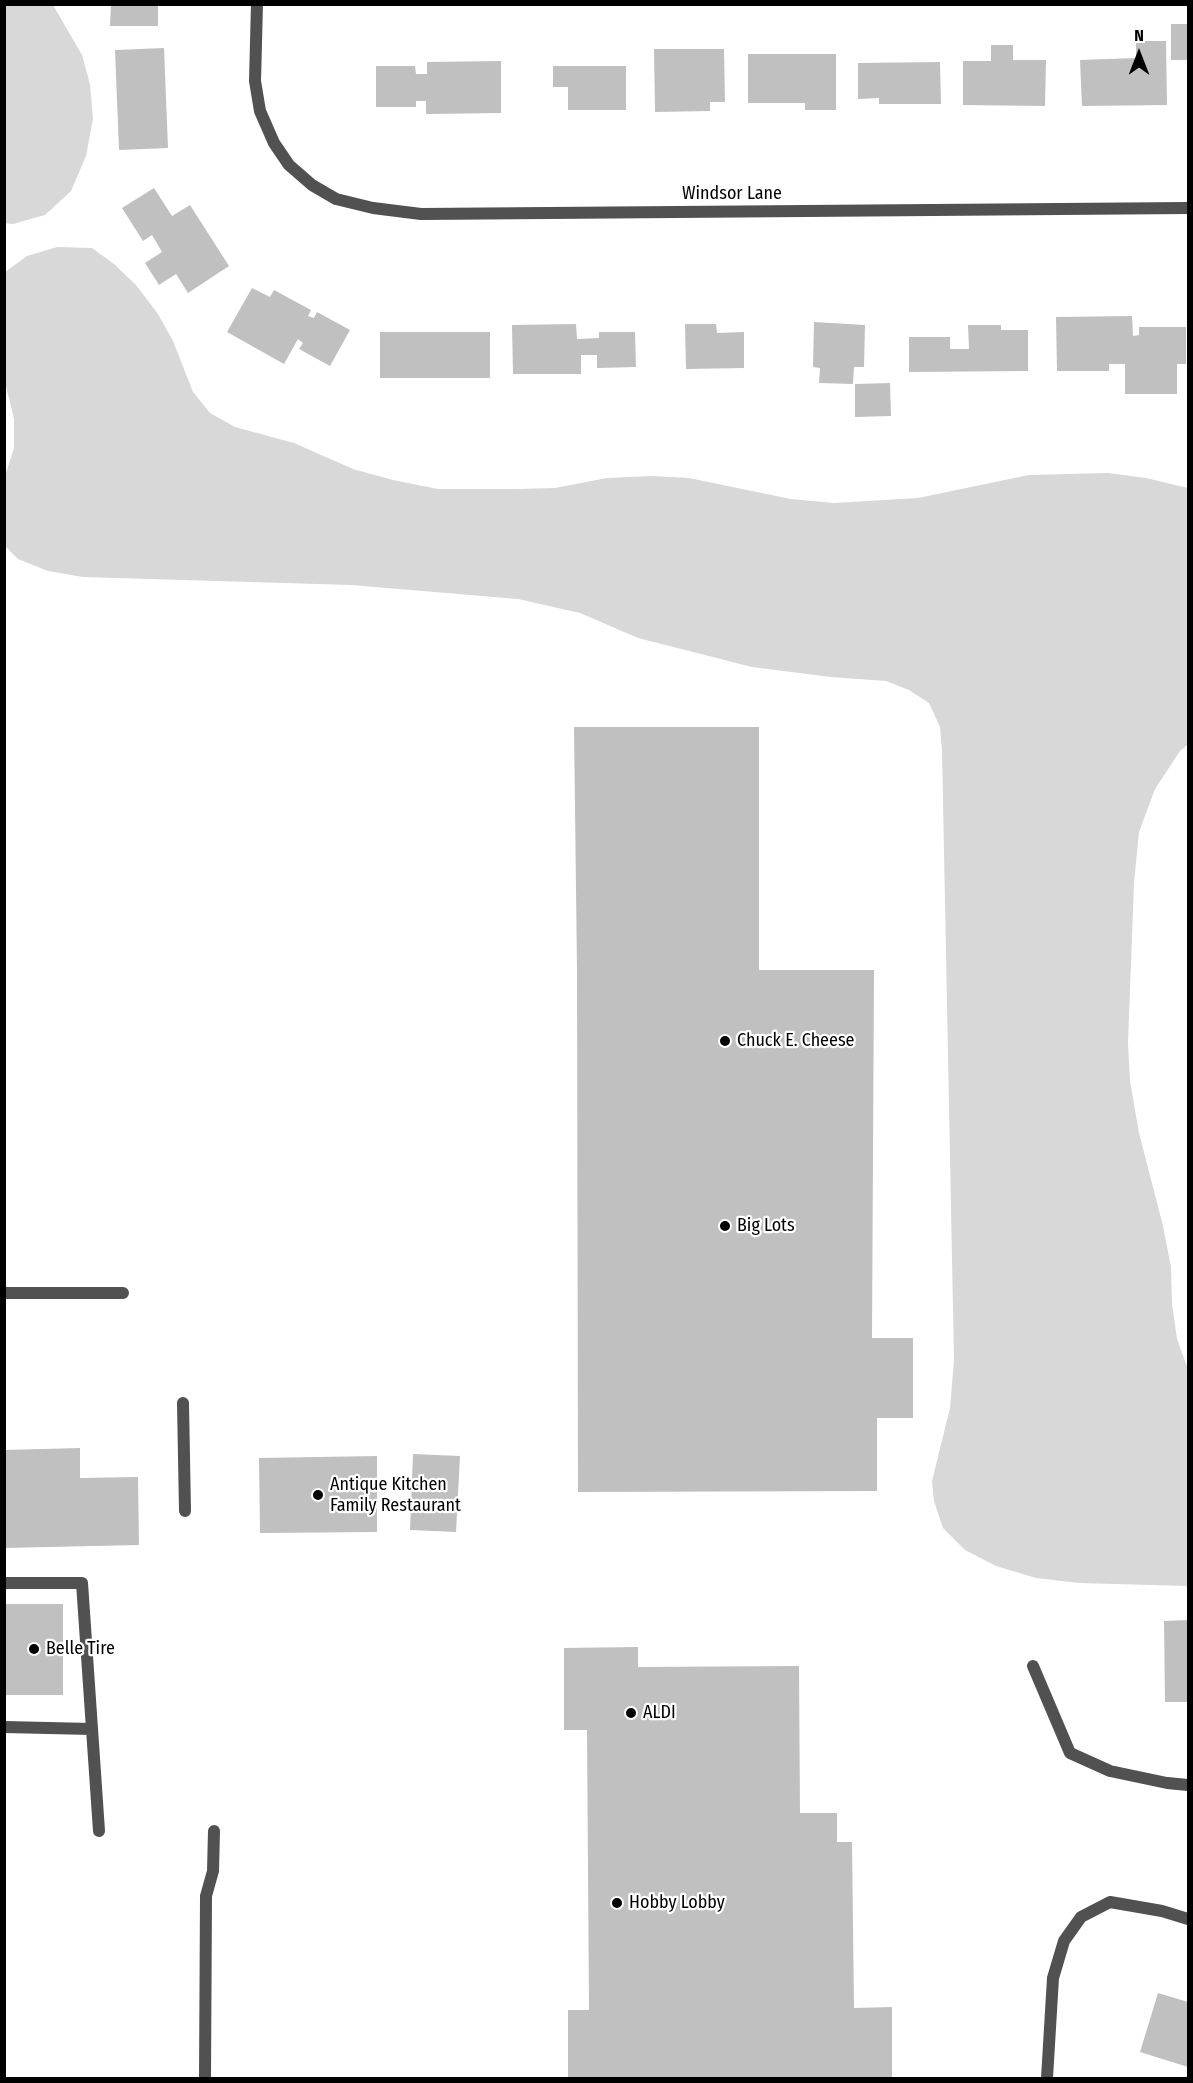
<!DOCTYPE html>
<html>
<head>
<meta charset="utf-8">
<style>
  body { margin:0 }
  #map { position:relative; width:1193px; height:2083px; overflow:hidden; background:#fff; font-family:"Fira Sans Condensed",sans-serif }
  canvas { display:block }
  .frame { position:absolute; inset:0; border:6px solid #000; pointer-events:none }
  .north { position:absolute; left:1109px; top:24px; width:60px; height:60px; -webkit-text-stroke:4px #fff; paint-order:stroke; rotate:0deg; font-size:16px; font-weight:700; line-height:24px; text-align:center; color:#000 }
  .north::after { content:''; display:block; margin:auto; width:21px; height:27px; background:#000; clip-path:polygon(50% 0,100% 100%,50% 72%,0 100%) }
</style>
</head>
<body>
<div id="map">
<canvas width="1193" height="2083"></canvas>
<div class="frame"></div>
<div class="north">N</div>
</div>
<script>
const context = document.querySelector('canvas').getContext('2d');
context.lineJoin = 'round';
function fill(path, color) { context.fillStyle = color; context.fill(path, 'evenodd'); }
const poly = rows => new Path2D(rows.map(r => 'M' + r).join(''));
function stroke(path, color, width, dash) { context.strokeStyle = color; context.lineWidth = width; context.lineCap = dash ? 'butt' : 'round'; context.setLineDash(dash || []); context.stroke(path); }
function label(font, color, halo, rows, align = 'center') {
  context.font = font + ' "Fira Sans Condensed",sans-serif'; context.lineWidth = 4.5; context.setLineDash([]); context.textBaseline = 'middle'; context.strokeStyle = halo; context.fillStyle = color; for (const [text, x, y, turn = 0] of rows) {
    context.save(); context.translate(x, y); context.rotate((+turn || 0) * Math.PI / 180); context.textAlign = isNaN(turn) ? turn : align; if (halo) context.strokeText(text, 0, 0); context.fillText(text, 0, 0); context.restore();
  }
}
fill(poly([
  [4,5,53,5,82,55,90,84,93,119,86,156,71,191,45,215,13,224,4,223],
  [57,247,92,248,114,264,136,285,158,314,173,341,193,392,210,413,235,427,294,443,353,469,393,480,438,489,518,489,555,488,607,478,652,476,689,478,791,499,834,503,918,498,1029,475,1108,473,1146,478,1188,488,1188,744,1180,751,1155,789,1139,832,1134,883,1128,1043,1130,1081,1139,1133,1163,1226,1171,1267,1172,1304,1177,1339,1188,1369,1188,1586,1079,1583,1036,1578,996,1566,965,1550,943,1528,934,1501,932,1481,950,1408,954,1360,942,750,940,727,929,703,909,690,886,681,831,677,752,667,638,638,580,613,518,599,351,585,83,577,48,571,18,559,5,546,5,476,14,448,14,419,5,382,5,272,27,256]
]), '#d8d8d8');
fill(poly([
  [111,4,158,4,158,26,110,26],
  [1171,24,1188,24,1188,60,1171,60],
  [1136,41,1166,41,1167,105,1082,106,1080,60,1136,58],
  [991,45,1013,45,1013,60,1046,60,1045,106,963,105,963,61,991,61],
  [164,48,168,148,119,150,115,50],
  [654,49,724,49,725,102,710,102,710,111,655,112],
  [748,54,836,54,836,110,805,110,805,103,748,103],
  [501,61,501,113,426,114,426,101,416,101,416,107,376,107,376,66,415,66,416,74,427,74,427,62],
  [940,62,941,104,879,104,879,98,858,99,858,63],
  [553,66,626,66,626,110,568,110,568,87,553,87],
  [154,188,172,216,190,205,229,266,188,293,176,274,159,285,145,263,162,252,152,235,143,241,122,208],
  [252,288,270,297,274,290,311,310,308,316,314,318,317,312,350,330,330,366,299,349,303,343,298,339,284,364,227,332],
  [1132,316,1133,336,1139,335,1139,327,1186,327,1186,364,1177,364,1177,394,1125,394,1125,364,1109,364,1109,371,1057,371,1056,317],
  [814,322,865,325,864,367,854,367,853,384,819,383,820,368,813,367],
  [576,324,577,339,599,338,599,332,635,332,636,367,597,368,597,355,581,355,581,374,513,374,512,325],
  [685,324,716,324,717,333,744,332,744,368,686,369],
  [968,325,1001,325,1001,330,1028,330,1028,371,909,372,909,337,950,337,950,349,969,349],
  [380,332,490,332,490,378,380,378],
  [890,383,891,416,855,417,855,384],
  [574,727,759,727,759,970,874,970,872,1338,913,1338,913,1418,877,1418,877,1491,578,1492,577,969],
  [80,1448,80,1478,138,1477,139,1545,4,1548,4,1450],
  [413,1454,460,1456,456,1532,410,1530],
  [377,1456,377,1532,260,1533,259,1458],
  [4,1604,63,1604,63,1695,4,1695],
  [1188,1620,1188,1702,1165,1702,1164,1621],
  [638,1647,638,1667,799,1666,800,1813,837,1813,837,1842,852,1842,854,2008,892,2007,892,2078,568,2078,568,2010,589,2010,587,1730,564,1730,564,1648],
  [1158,1993,1188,2002,1188,2067,1140,2052]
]), '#c0c0c0');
stroke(poly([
  [4,1293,123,1293],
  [183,1403,185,1511],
  [4,1583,82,1583,99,1831],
  [4,1727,92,1729],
  [205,2078,206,1896,213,1871,214,1831]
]), '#515151', 12);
stroke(poly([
  [257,4,255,81,260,111,274,143,289,165,312,185,336,199,373,208,421,214,1188,208],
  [1033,1666,1070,1753,1110,1771,1167,1783,1188,1785],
  [1047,2078,1053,1978,1064,1941,1081,1917,1110,1902,1162,1911,1188,1919]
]), '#515151', 12);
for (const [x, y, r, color] of [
  [725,1041,6,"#000"],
  [725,1226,6,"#000"],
  [318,1495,6,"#000"],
  [34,1649,6,"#000"],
  [631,1713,6,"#000"],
  [617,1903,6,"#000"]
]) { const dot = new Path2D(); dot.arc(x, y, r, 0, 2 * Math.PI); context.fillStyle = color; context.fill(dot); stroke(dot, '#fff', 2); }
label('18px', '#000', '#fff', [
  ["Windsor Lane",732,194]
]);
label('18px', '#000', '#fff', [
  ["Chuck E. Cheese",737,1041],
  ["Big Lots",737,1226],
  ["Antique Kitchen",330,1485],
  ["Family Restaurant",330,1506],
  ["Belle Tire",46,1649],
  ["ALDI",643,1713],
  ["Hobby Lobby",629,1903]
], 'left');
</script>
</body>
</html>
